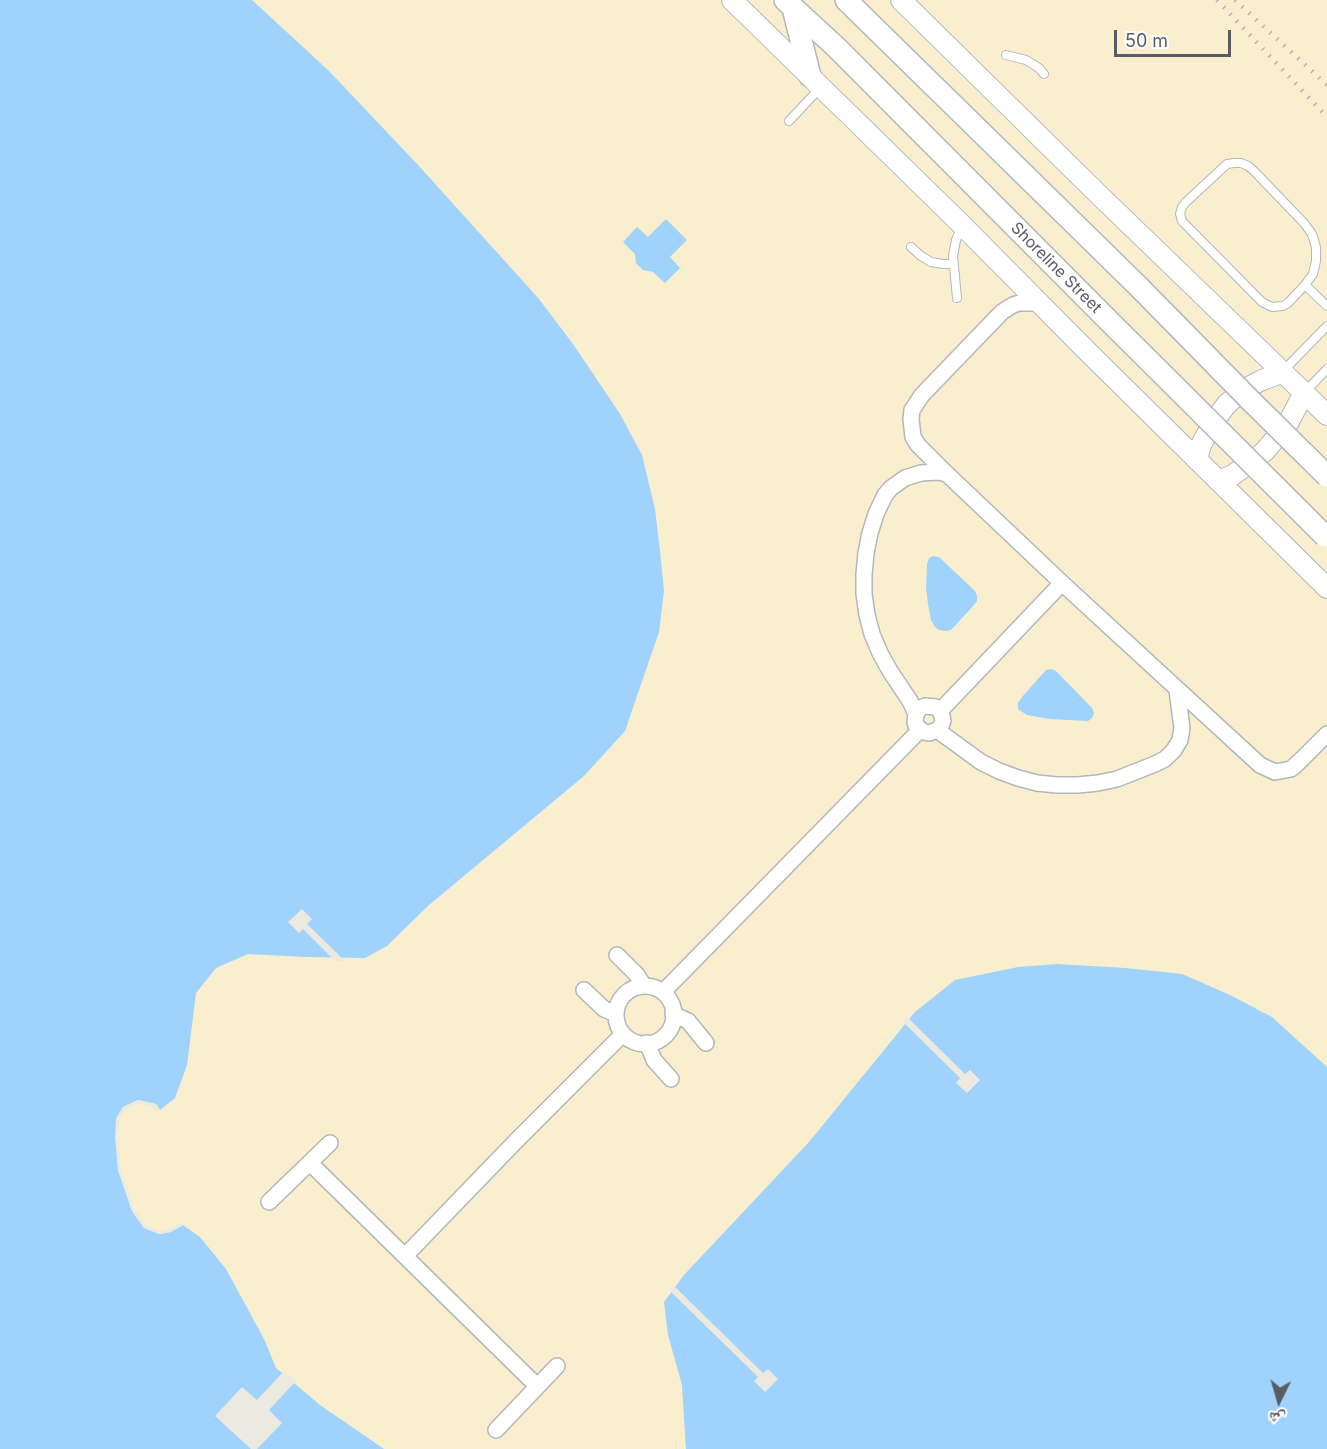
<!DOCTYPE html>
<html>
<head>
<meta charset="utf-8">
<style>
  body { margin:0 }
  #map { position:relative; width:1327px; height:1449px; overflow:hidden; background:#ece9e0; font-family:Inter,"Noto Naskh Arabic",sans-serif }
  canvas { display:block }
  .north { position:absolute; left:1249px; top:1371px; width:60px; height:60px; -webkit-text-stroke:4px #fff; paint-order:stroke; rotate:185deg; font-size:16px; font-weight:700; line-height:24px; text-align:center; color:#595c61 }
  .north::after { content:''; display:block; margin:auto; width:21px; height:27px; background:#595c61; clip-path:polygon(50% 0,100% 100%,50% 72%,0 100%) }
  .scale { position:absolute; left:1114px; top:30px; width:117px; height:27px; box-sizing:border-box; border:3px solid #595c61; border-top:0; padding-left:8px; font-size:18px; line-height:21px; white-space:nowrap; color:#595c61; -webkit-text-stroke:4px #fff; paint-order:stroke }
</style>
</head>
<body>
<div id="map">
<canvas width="1327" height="1449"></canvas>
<div class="north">ش</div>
<div class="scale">50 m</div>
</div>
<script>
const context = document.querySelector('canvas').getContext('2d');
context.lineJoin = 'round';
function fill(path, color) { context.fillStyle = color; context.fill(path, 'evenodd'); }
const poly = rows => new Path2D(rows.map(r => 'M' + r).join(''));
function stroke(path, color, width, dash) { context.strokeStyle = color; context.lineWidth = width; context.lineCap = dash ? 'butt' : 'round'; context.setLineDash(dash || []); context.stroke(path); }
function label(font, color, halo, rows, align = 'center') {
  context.font = font + ' Inter,sans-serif'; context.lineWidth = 5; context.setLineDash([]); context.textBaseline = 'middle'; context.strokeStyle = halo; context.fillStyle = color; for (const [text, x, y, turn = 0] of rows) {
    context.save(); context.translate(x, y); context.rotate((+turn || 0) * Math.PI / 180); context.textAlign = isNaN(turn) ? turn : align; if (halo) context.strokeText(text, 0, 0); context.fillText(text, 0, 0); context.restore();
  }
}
fill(poly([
  [252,0,1327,0,1327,1067,1272,1017,1230,995,1182,974,1125,968,1057,964,1019,967,955,980,915,1012,809,1142,684,1275,665,1302,668,1335,682,1385,686,1449,384,1449,320,1405,276,1368,264,1339,226,1269,200,1237,159,1234,144,1228,132,1211,118,1170,116,1119,192,1025,196,993,216,968,248,954,306,957,365,958,387,946,429,905,584,776,625,731,641,683,660,551,655,509,642,455,539,299,491,245,329,71]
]), '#f9efce');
fill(poly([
  [0,0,252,0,329,71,419,166,539,299,573,344,620,414,642,455,655,509,660,551,664,591,659,632,625,731,584,776,429,905,387,946,365,958,306,957,248,954,216,968,196,993,187,1065,175,1098,160,1110,156,1104,138,1100,123,1107,116,1119,118,1170,132,1211,144,1228,159,1234,171,1232,183,1225,200,1237,226,1269,264,1339,276,1368,320,1405,384,1449,0,1449],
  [666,219,687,240,670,257,680,268,665,283,653,272,643,270,636,263,635,254,623,242,637,227,648,237],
  [933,556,939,557,975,591,977,596,977,601,974,605,951,630,946,631,939,630,935,627,931,620,928,604,926,588,927,564,929,558],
  [1051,669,1056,671,1092,708,1094,713,1092,718,1088,721,1049,719,1027,715,1018,709,1018,703,1022,697,1046,670],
  [1057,964,1125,968,1182,974,1230,995,1272,1017,1327,1067,1327,1449,686,1449,682,1385,668,1335,664,1302,684,1275,809,1142,915,1012,955,980,1018,967]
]), '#9fd3fd');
fill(poly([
  [302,909,312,919,307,924,345,961,335,961,303,929,299,933,288,922],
  [907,1017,965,1074,970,1070,980,1080,967,1093,956,1083,960,1078,903,1022],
  [138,1100,156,1104,160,1110,157,1111,154,1107,139,1103,125,1109,119,1120,118,1137,121,1170,134,1209,146,1225,160,1231,170,1229,184,1222,183,1225,171,1232,159,1234,144,1228,132,1211,118,1170,115,1137,116,1119,123,1107],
  [673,1285,763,1373,768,1369,778,1379,765,1392,754,1381,758,1377,669,1290],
  [284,1371,296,1381,269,1410,282,1423,257,1449,251,1449,215,1416,242,1387,257,1400]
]), '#ece9e0');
const service = poly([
  [1006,55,1026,60,1039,68,1044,74],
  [789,121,821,87],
  [1234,163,1241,163,1248,166,1253,170,1304,223,1312,234,1316,247,1316,261,1313,274,1305,285,1288,303,1283,306,1272,307,1262,302,1182,221,1180,214,1182,207,1186,202,1227,164,1234,163],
  [911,247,921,256,931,262,943,264,953,264],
  [1305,285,1327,306],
  [957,298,953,256,956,240,962,227],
  [1282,372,1327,326],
  [1305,392,1327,369]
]);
const minor = poly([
  [1039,303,1019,303,1013,305,1002,312,922,395,912,410,911,419,913,437,918,445,947,474,1062,583,1260,765,1275,772,1291,769,1299,762,1327,734],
  [940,711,1062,583],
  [916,714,920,708,925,706,936,707,940,711,942,716,943,721,941,726,937,730,929,733,924,732,916,726,915,722,916,714,910,701,890,671,880,653,872,634,867,615,864,594,864,574,866,553,870,533,876,514,885,495,891,488,905,478,921,473,938,472,947,474],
  [937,730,981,762,999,771,1018,778,1037,783,1057,785,1078,785,1098,783,1117,779,1155,764,1165,759,1174,750,1180,740,1182,728,1177,690],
  [617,955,637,975,644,986],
  '616 1015a29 29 0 1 1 58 0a29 29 0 1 1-58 0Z',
  [584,990,604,1009,616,1014],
  [663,992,920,730],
  [673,1014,688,1021,706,1043],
  [647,1043,654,1060,671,1079],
  [310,1163,537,1386],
  [269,1202,330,1143],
  [405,1256,517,1140,623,1034],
  [496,1430,557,1366]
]);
const tertiary = poly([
  [732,0,959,222,1089,353,1327,588],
  [901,0,1097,193,1327,415],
  [1197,459,1201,445,1214,421,1227,404,1243,390,1262,380,1281,373],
  [1219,481,1233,475,1264,452,1287,425,1304,393]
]);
const secondary = poly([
  [785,0,837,48,1108,320],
  [846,0,1139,287],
  [793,8,810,76]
]);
stroke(service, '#b3b6bb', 10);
stroke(minor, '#b3b6bb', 18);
stroke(tertiary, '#b3b6bb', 22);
stroke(secondary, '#b4b7bd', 24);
stroke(service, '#fff', 8);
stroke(minor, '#fff', 15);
stroke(tertiary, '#fff', 20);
stroke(secondary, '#fff', 21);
stroke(poly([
  [1217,0,1327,117],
  [1235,0,1327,85]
]), '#b2b3b3', 4.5, [1.5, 8]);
const secondaryBridge = poly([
  [1139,287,1250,400,1327,476],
  [1108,320,1325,536]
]);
stroke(secondaryBridge, '#b4b7bd', 24, []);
stroke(secondaryBridge, '#fff', 21);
label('16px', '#595c61', '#fff', [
  ["Shoreline Street",1056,268,45]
]);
</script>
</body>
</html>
